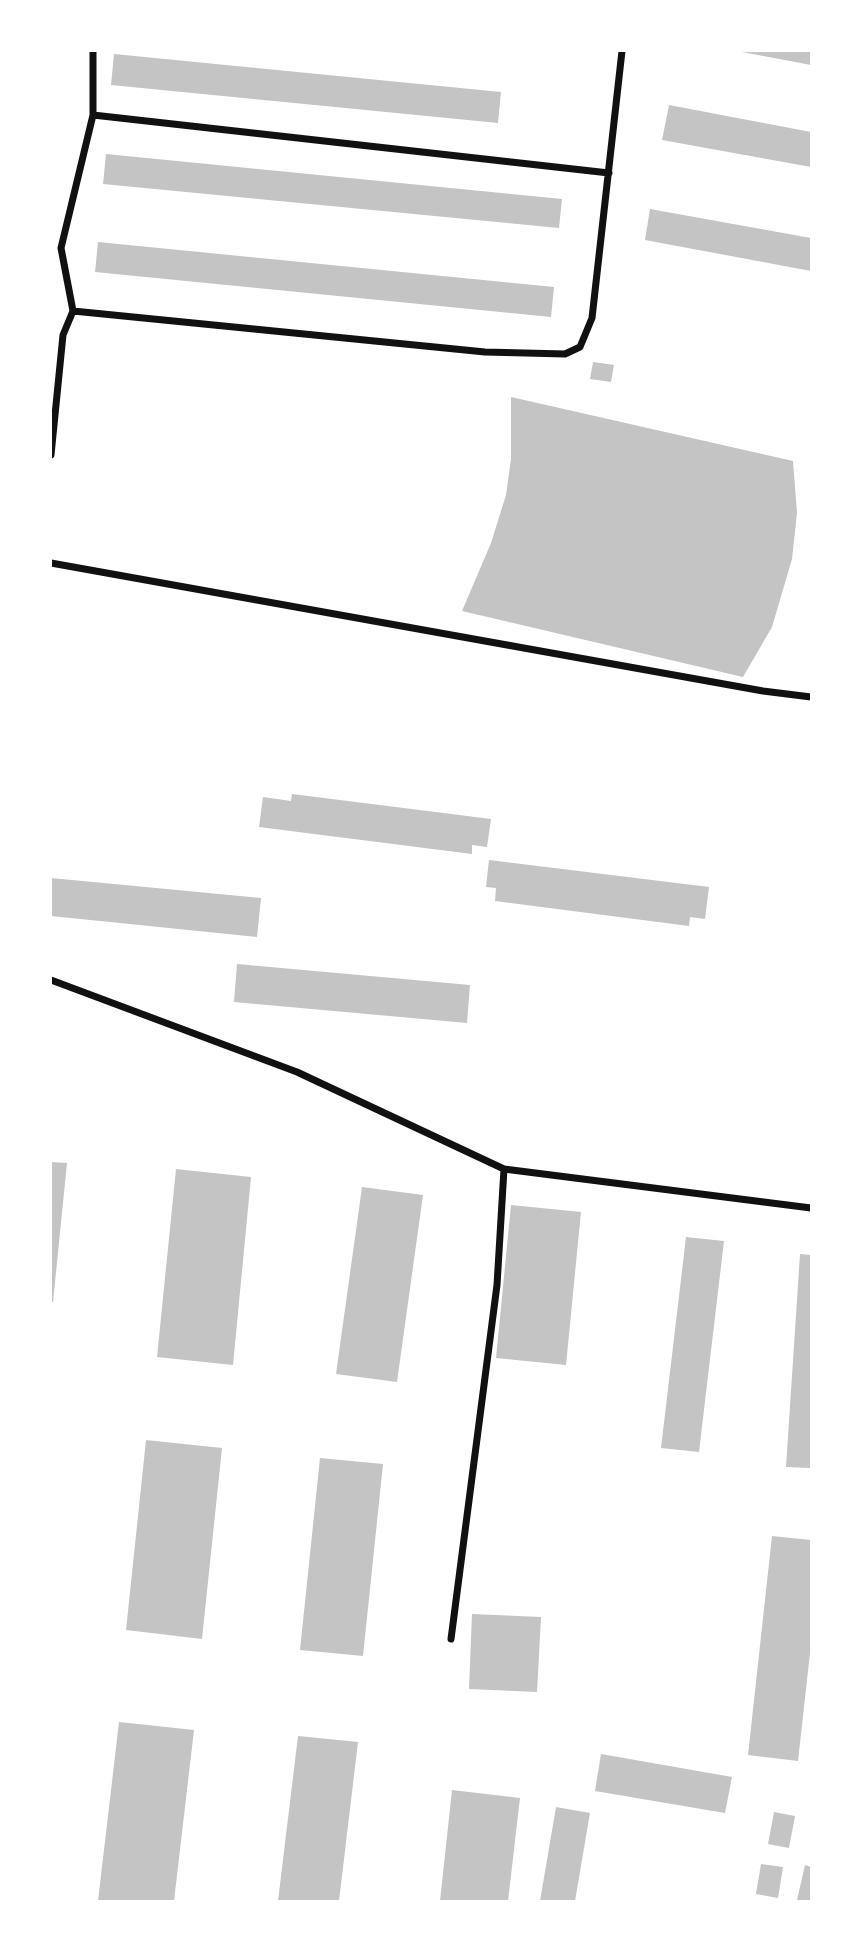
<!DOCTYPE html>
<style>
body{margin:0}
#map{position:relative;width:862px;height:1952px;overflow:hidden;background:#fff;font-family:"Open Sans",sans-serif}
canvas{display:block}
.frame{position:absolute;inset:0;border:52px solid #fff;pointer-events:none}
</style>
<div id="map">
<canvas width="862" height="1952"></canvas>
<div class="frame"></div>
</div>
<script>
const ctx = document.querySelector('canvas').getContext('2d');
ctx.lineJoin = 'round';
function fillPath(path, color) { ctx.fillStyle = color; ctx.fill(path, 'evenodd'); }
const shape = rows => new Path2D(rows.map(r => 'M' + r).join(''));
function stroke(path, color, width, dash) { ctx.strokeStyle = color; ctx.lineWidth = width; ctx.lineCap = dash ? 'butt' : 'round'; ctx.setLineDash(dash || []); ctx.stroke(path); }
fillPath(shape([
 [742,51,811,51,811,65,742,52],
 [114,54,501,92,498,123,111,85],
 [669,105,811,132,811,167,662,140],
 [106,154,562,199,559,228,103,184],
 [650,209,811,238,811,271,645,240],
 [98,242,554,287,551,317,95,272],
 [593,362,614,365,611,382,590,379],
 [511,397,793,461,797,513,792,559,772,627,743,677,462,611,491,543,506,495,511,459],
 [292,794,491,819,487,847,472,845,472,854,259,827,263,797,291,801],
 [489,860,709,887,705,919,690,917,689,926,495,901,496,888,486,887],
 [51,878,261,898,257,937,51,916],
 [237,964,470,985,467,1023,234,1002],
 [51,1162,67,1163,53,1302,51,1302],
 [176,1169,251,1177,233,1365,157,1357],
 [362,1187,423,1195,397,1382,336,1374],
 [511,1205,581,1212,566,1365,496,1358],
 [686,1237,724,1241,699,1452,661,1448],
 [800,1254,811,1255,811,1468,786,1467],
 [146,1440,222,1448,202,1639,126,1630],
 [320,1458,383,1464,363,1656,300,1650],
 [772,1536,811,1540,811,1644,798,1761,748,1755],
 [472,1614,541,1617,537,1692,469,1689],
 [119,1722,194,1730,174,1901,98,1901],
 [298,1736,358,1742,339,1901,278,1901],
 [601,1754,732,1777,725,1813,595,1791],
 [452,1790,520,1798,508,1901,440,1901],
 [556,1807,590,1813,575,1901,540,1901],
 [774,1812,795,1816,789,1848,768,1844],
 [761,1864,783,1867,778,1898,756,1894],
 [805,1865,811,1867,811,1901,797,1900]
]), '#c4c4c4');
stroke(shape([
 [93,115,609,173],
 [73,311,485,352,565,354,580,347,592,318,622,51],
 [51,455,63,335,73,311,61,248,93,115,93,51],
 [51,563,763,691,811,697],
 [51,980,297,1072,504,1169,811,1208],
 [451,1639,497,1285,504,1169]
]), '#111', 7);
</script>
